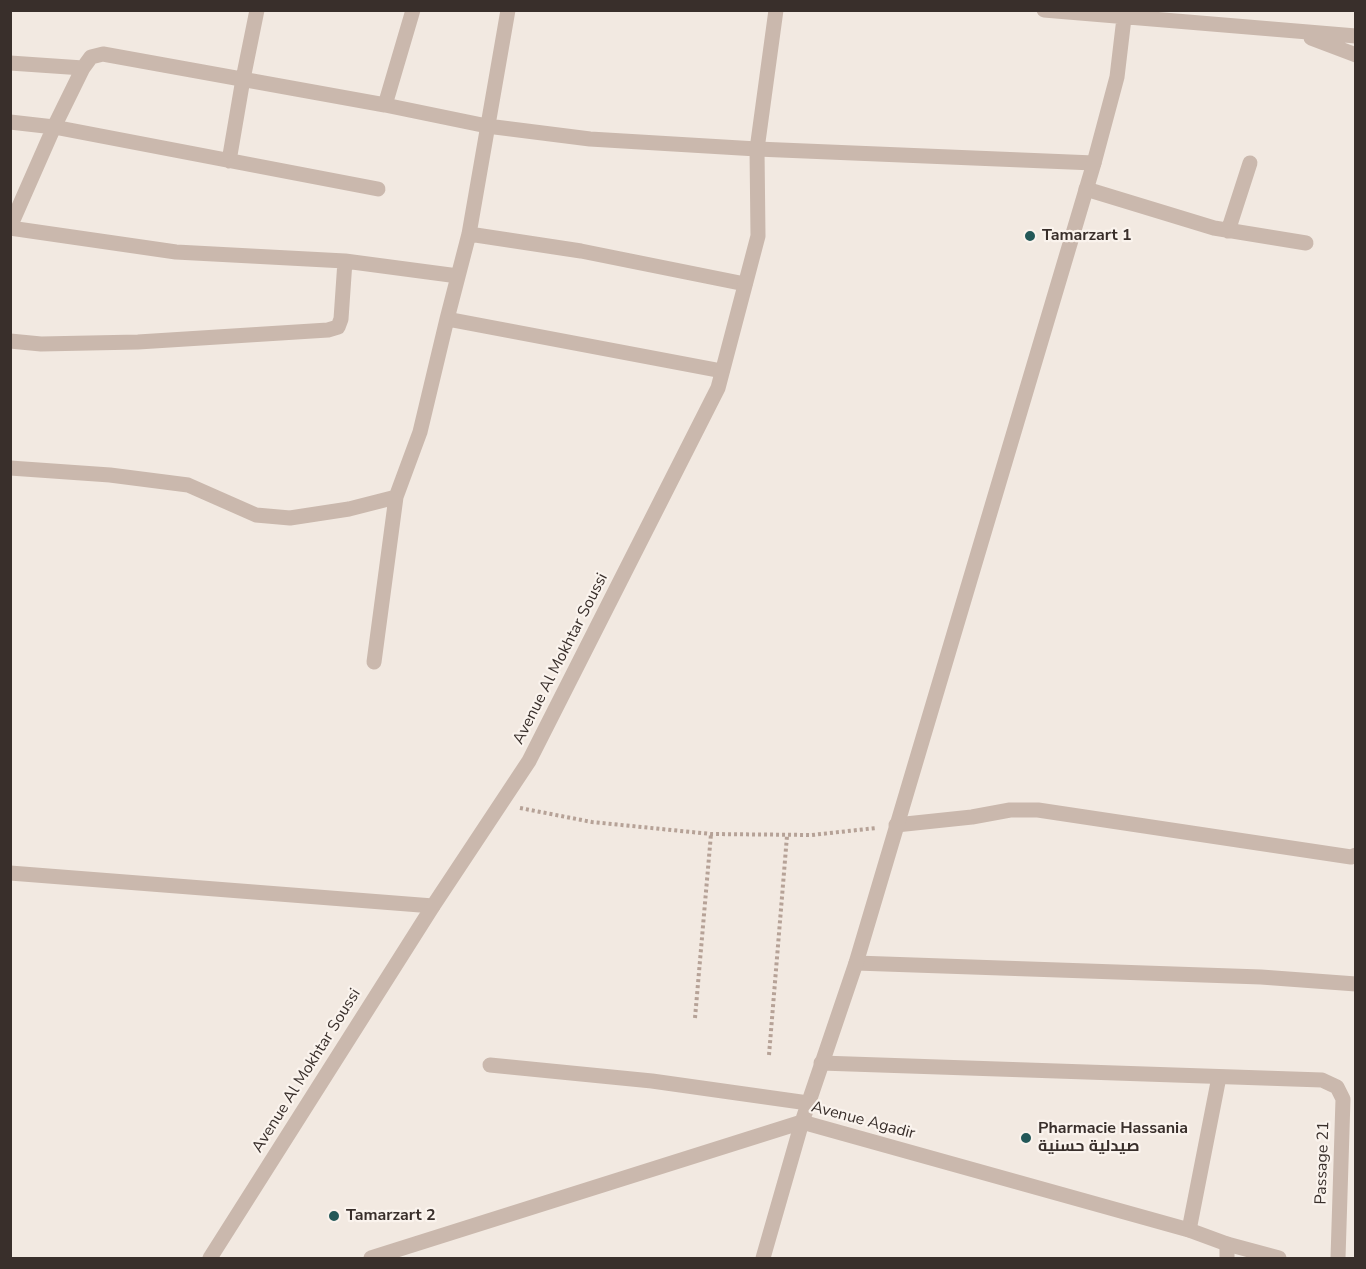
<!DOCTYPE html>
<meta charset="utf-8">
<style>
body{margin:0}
#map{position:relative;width:1366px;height:1269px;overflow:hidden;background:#f2e9e1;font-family:"Nunito Sans",sans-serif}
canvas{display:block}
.frame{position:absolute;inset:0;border:12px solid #392f2b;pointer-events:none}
</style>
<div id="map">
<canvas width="1366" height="1269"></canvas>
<div class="frame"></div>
</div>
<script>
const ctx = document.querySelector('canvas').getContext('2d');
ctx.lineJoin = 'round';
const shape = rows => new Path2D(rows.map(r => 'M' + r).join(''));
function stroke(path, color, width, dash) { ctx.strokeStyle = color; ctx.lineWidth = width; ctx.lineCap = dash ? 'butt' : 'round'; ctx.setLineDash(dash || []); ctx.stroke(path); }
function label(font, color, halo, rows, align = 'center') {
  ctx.font = font + ' "Nunito Sans",Cairo,sans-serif'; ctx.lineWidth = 4.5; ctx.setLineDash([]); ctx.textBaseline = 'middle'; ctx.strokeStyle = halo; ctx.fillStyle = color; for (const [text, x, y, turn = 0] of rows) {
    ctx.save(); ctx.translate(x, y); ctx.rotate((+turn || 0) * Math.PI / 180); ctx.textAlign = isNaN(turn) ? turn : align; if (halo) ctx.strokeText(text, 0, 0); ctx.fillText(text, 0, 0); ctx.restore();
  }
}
stroke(shape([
 [520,808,592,822,711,834,812,835,876,828],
 [695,1018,711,834],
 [769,1055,787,836]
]), '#b6a297', 4, [3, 3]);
stroke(shape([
 [10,63,83,68],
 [385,105,413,10],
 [10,122,54,127,83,68,91,57,103,54,385,105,487,126,590,139,757,149,1094,163],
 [229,161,243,79,257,10],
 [1086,189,1214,228,1306,243],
 [10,227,54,127,378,189],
 [10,228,176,252,345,261,458,276],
 [1228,231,1250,163],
 [469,234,581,251,745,284],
 [447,319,722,371],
 [10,341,41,344,138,342,328,330,338,327,341,319,345,261],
 [10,468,110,475,188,485,256,515,290,518,349,509,396,497],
 [374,662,396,497,420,432,447,319,469,234,508,10],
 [896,825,972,817,1010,810,1038,810,1351,857,1356,855],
 [10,873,433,906],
 [856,963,1261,977,1356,984],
 [821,1063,1322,1080,1337,1087,1343,1099,1338,1258],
 [490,1065,652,1081,808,1103],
 [1189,1230,1219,1077],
 [1227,1258,1227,1244]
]), '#cab8ad', 15);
stroke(shape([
 [1044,10,1356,36],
 [1311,38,1356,55],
 [210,1258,433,906,529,761,718,388,758,236,757,149,776,10],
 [371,1258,802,1122,1189,1230,1227,1244,1279,1258],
 [763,1258,802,1122,856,963,1094,163,1117,77,1124,18]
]), '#cab8ad', 15);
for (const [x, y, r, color] of [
 [1030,236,6,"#235858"],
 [1026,1138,6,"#235858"],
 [334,1216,6,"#235858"]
]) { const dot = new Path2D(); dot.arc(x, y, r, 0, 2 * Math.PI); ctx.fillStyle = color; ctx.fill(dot); stroke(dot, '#faf3ed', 2); }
label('bold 16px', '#392f2b', '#faf3ed', [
 ["Tamarzart 1",1042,236],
 ["Pharmacie Hassania",1038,1129],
 ["صيدلية حسنية",1038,1147],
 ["Tamarzart 2",346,1216]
], 'left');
label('16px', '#392f2b', '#faf3ed', [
 ["Avenue Al Mokhtar Soussi",561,659,-63],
 ["Avenue Al Mokhtar Soussi",307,1071,-58],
 ["Avenue Agadir",863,1121,15],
 ["Passage 21",1323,1163,-88]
]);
</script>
